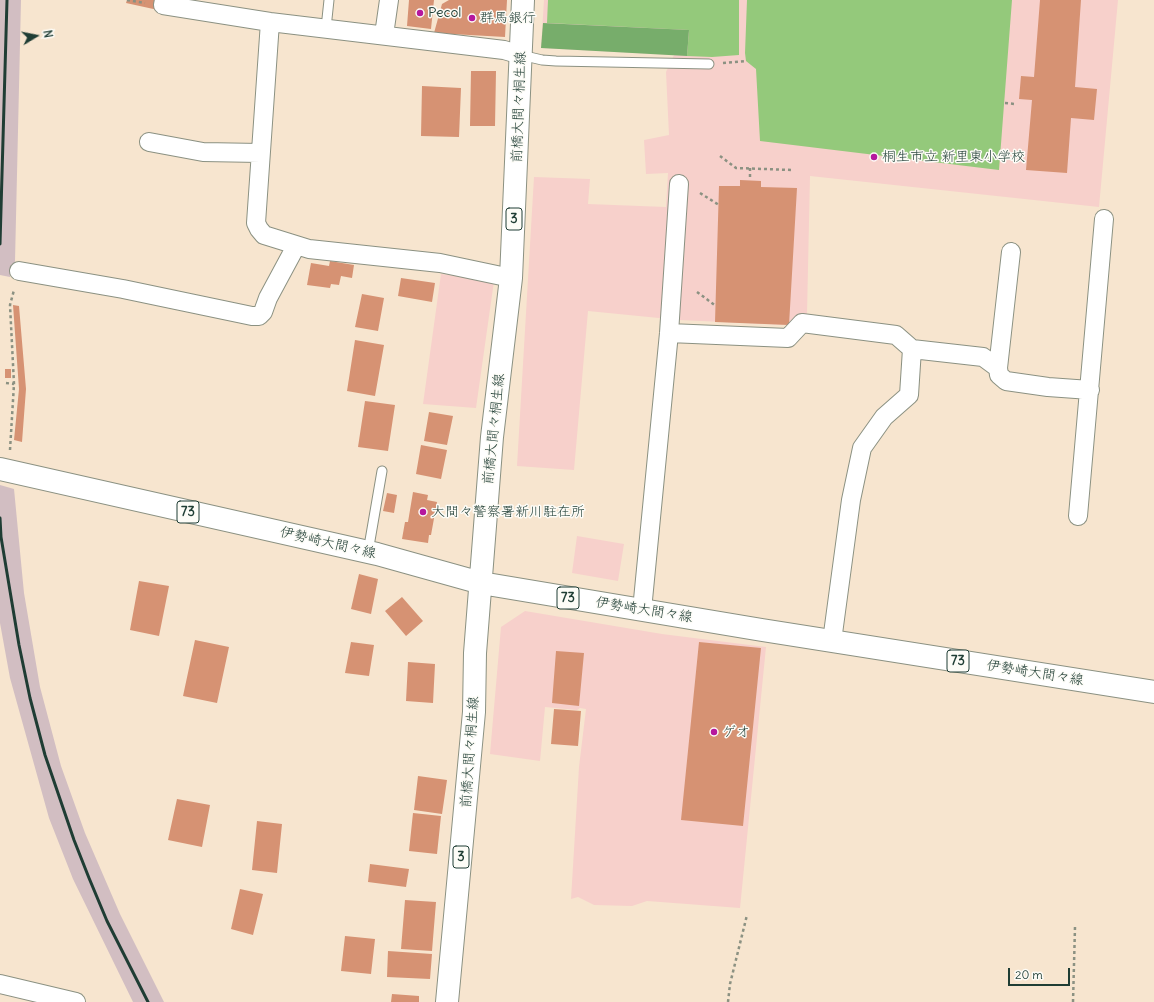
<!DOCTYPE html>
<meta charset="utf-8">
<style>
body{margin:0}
#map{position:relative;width:1154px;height:1002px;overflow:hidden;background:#f7e5cf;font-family:Delius,sans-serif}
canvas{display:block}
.north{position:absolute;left:16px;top:16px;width:40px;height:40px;-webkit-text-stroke:3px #fdfcf7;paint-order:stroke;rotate:80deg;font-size:11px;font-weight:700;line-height:16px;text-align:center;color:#1f3d34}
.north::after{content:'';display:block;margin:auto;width:14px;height:18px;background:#1f3d34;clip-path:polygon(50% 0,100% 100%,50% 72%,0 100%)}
.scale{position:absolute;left:1008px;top:968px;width:62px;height:18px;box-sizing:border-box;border:2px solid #1f3d34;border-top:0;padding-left:5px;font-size:12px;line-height:14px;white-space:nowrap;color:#1f3d34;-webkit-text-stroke:3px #fdfcf7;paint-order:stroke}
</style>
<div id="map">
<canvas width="1154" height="1002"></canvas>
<div class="north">N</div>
<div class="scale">20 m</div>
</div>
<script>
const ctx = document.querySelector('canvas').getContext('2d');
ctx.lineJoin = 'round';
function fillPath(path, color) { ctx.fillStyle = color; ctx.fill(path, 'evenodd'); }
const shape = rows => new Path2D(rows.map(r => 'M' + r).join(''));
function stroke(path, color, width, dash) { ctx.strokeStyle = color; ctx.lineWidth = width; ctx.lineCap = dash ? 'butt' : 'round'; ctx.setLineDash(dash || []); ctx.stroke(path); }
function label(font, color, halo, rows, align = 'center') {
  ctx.font = font + ' Delius,"Klee One",sans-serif'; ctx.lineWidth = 3; ctx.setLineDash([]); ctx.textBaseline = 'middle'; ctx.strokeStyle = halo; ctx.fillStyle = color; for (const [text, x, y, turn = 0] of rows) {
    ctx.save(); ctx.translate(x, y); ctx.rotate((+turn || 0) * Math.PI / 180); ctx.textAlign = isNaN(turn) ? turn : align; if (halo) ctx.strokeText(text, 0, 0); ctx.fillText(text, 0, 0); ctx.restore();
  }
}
fillPath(shape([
 [544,0,1118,0,1099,207,810,176,807,314,789,325,679,320,588,311,574,470,517,466,534,177,590,179,588,204,666,207,668,173,646,174,644,140,669,135,666,72,674,55,541,48],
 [441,274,494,281,476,408,423,404],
 [577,536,624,544,618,581,572,573],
 [525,611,662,634,766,647,740,908,647,901,632,906,594,905,578,897,571,899,579,767,586,709,580,708,577,710,545,707,540,761,490,754,501,627]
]), '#f7d0cb');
fillPath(shape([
 [0,0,21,0,15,261,14,270,10,270,10,277,0,275],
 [0,485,14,489,24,593,40,687,61,766,85,833,120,914,164,1002,133,1002,73,879,49,818,10,678,0,623]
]), '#d2bec2');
fillPath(shape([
 [548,0,739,0,739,55,712,57,687,56,689,30,547,23],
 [747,0,1012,0,999,170,760,141,756,69,746,61,745,53]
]), '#94c97b');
fillPath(shape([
 [543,23,689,30,687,56,541,48]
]), '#77ad6b');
fillPath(shape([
 [127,0,160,0,158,10,126,3],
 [409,0,434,0,431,29,407,26],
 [449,0,507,0,505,37,434,33,442,4],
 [1040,0,1081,0,1075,87,1097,89,1094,120,1071,118,1067,173,1026,170,1032,100,1019,99,1021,76,1034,77],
 [471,71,496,71,495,126,470,126],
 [422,86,461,88,459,137,421,136],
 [740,180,761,181,761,187,797,188,789,325,715,322,719,186,740,186],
 [330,261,354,265,352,278,341,276,339,285,331,284,330,288,307,285,311,263,329,266],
 [401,278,435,283,432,302,398,296],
 [362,294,384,298,378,331,355,327],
 [13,305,19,306,26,389,22,442,14,440,19,389],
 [355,340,384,345,375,396,347,391],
 [5,369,11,369,11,378,5,378],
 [365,401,395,405,388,451,358,447],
 [429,412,453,416,447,445,424,441],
 [421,445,447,450,441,479,416,474],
 [413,492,428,495,427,500,437,502,431,535,429,535,428,543,402,539,405,522,408,522],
 [387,493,397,495,394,513,383,511],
 [359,574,378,579,371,614,351,609],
 [139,581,169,586,159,636,130,630],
 [402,597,423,621,406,636,385,611],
 [195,640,229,647,217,703,183,696],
 [351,642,374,645,369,676,345,673],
 [699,642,761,648,743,826,681,820],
 [556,651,584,653,579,706,552,703],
 [408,662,435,664,433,703,406,701],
 [554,709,581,711,578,746,551,744],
 [418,776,447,780,442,814,414,810],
 [177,799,210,805,202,847,168,840],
 [413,813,441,816,437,854,409,851],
 [257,821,282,824,277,873,252,870],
 [370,864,409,869,406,887,368,882],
 [240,889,263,894,253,935,231,929],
 [405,900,436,902,432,951,401,949],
 [345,936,375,939,371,974,341,971],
 [388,951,432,954,430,979,387,977],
 [392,994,419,996,419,1002,391,1002]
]), '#d69273');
const service = shape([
 [326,28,329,0],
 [521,55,542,60,556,61,709,64],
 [368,552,382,471]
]);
const minor = shape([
 [164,0,163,5,270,22,504,50,521,55],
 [270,22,256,223,259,229,264,235,309,249,440,263,511,278],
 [384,35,389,0],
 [149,142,203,152,260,153],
 [19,271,123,289,252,316,259,316,263,312,268,298,296,246],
 [669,333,788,338,802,323,896,335,912,349,983,357,998,368,999,375,1006,381,1048,387,1090,390],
 [998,368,1011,252],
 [1078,516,1104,219],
 [642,610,669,333,679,184],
 [832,641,851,500,862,448,884,417,909,395,912,349],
 [0,984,76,1002]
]);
const primary = shape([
 [0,469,377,554,481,583,762,630,1154,692],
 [447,1002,474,712,475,653,492,437,511,278,523,0]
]);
stroke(service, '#8b9182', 11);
stroke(minor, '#8b9182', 20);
stroke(primary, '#8b9182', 24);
stroke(shape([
 [127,0,145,3],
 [723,63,746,61],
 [1005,103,1015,104],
 [720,156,736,168,792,170],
 [750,168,750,180],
 [700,193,719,205],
 [697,292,716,306],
 [6,383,14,384],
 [10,450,14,384,10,305,14,290],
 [728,1002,730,984,747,915],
 [1073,1002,1075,927]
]), '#8b9182', 2.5, [3, 3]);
stroke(service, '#fff', 9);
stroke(minor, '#fff', 18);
stroke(primary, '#fff', 22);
stroke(shape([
 [0,244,7,0],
 [0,518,1,537,19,645,30,698,45,755,74,840,89,878,107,921,148,1002]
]), '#1f3d34', 3);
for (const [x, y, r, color] of [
 [420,13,4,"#b5179e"],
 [472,18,4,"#b5179e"],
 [874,157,4,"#b5179e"],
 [423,512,4,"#b5179e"],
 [714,732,4,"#b5179e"]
]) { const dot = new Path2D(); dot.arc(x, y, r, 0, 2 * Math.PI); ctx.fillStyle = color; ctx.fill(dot); stroke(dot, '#fdfcf7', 1.5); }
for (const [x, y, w] of [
 [514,219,16],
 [188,512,22],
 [568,598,22],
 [958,661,22],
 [461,857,16]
]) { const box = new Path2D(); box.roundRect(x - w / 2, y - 11, w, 22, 3); ctx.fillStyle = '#fdfcf7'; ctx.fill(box); stroke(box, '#1f3d34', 1); }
label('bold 13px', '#1f3d34', null, [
 ["3",514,219],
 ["73",188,512],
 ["73",568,598],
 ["73",958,661],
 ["3",461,857]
]);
label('14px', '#1f3d34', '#fdfcf7', [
 ["Pecol",428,13],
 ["群馬銀行",480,18],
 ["桐生市立 新里東小学校",882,157],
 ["大間々警察署新川駐在所",431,512],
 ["ゲオ",722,732]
], 'left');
label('14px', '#1f3d34', '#fdfcf7', [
 ["前橋大間々桐生線",519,107,-88],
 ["前橋大間々桐生線",494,429,-84],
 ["伊勢崎大間々線",328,543,13],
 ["伊勢崎大間々線",644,610,9],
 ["伊勢崎大間々線",1035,673,9],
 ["前橋大間々桐生線",470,752,-86]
]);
</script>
